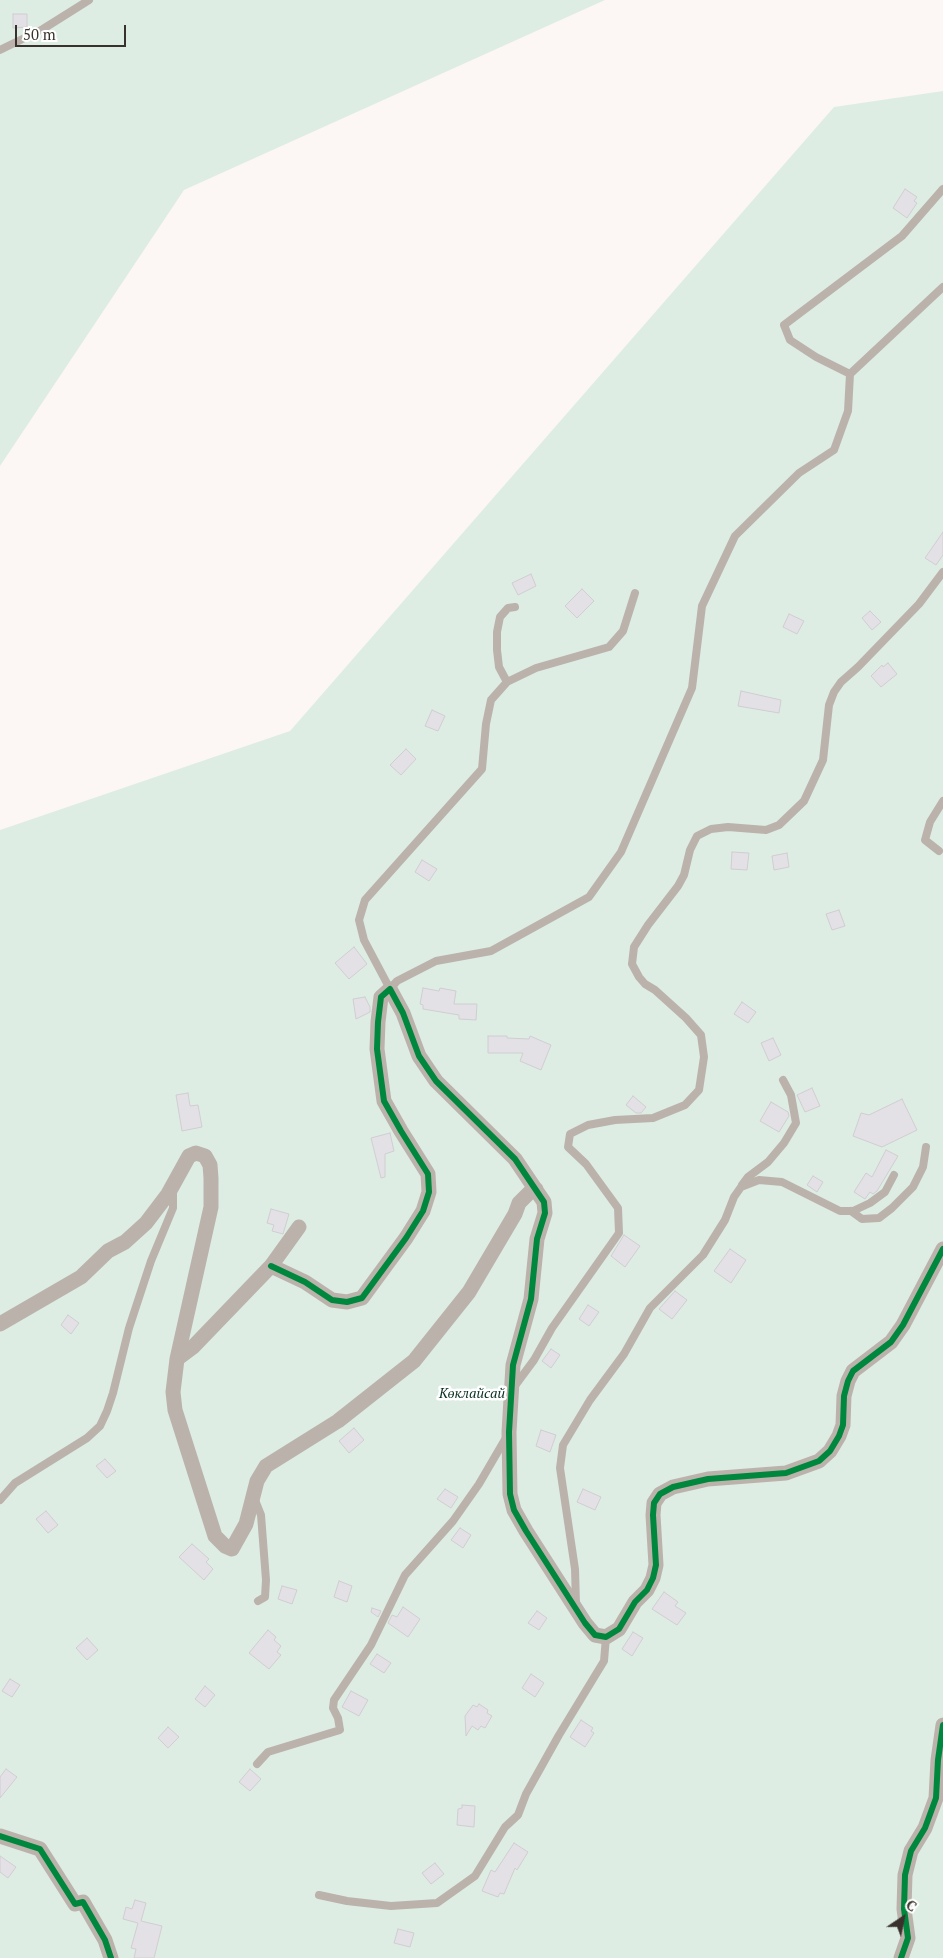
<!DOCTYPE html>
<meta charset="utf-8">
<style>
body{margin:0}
#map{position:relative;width:943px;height:1958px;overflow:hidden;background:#fcf7f4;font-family:"PT Serif",serif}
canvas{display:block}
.north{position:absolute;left:878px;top:1893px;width:50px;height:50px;-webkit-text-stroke:4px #fff;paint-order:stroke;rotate:34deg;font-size:14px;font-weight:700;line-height:20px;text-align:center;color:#39322c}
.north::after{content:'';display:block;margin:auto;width:18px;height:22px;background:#39322c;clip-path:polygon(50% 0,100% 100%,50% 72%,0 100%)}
.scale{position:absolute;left:15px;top:25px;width:111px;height:22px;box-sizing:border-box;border:2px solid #39322c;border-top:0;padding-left:6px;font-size:15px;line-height:18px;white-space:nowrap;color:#39322c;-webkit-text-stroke:4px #fff;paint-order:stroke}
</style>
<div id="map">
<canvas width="943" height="1958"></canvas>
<div class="north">С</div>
<div class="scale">50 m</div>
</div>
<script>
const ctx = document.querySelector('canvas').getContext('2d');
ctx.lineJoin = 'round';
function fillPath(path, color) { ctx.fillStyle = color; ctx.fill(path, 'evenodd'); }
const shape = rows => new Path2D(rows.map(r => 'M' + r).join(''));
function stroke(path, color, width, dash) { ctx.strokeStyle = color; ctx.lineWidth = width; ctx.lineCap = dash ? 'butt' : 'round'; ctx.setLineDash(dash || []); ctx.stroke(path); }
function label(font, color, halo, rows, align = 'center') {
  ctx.font = font + ' "PT Serif",serif'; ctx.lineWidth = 5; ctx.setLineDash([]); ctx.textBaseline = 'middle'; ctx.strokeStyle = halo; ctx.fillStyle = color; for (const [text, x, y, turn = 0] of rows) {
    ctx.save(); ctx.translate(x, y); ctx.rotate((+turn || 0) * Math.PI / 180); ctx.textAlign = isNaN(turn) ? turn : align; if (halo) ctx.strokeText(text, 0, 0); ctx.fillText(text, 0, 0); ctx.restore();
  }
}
fillPath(shape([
 [0,0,605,0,184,190,0,466],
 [943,91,943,1958,0,1958,0,830,290,731,834,107]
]), '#deede4');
const building = shape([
 [13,14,27,14,27,27,13,28,13,14],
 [905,189,917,197,914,201,917,203,907,218,893,208,905,189],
 [943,532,943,555,936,565,925,558,943,532],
 [531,574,536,586,518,595,512,583,531,574],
 [582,589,594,601,577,618,565,606,582,589],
 [870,611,881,622,872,630,862,618,870,611],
 [789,614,804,621,797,634,783,627,789,614],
 [888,663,897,674,881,687,871,676,882,665,883,667,888,663],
 [741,691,781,700,779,713,738,706,741,691],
 [432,710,445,716,438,731,425,726,432,710],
 [406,749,416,759,401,775,390,765,406,749],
 [732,852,749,853,747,870,731,869,732,852],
 [787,853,789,867,774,870,772,856,787,853],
 [422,860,437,869,429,881,415,872,422,860],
 [839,910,845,926,832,930,826,914,839,910],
 [354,947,367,964,349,979,335,963,354,947],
 [423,988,439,991,440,988,456,991,454,1004,477,1004,476,1020,459,1019,459,1015,423,1009,423,1005,420,1004,423,988],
 [365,997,370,1007,370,1012,356,1019,353,999,365,997],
 [742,1002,756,1012,748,1023,734,1014,742,1002],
 [488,1036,507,1036,507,1038,529,1039,530,1036,551,1045,541,1070,520,1061,523,1053,488,1053,488,1036],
 [773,1038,781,1055,769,1061,761,1043,773,1038],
 [812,1088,820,1106,805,1112,797,1095,812,1088],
 [188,1093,190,1106,198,1105,202,1127,182,1131,176,1095,188,1093],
 [633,1096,646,1107,641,1113,636,1113,626,1105,633,1096],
 [902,1099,917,1130,882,1147,853,1136,861,1113,869,1115,902,1099],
 [771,1102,788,1112,789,1116,779,1132,760,1121,771,1102],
 [390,1133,394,1151,385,1154,385,1177,381,1178,371,1138,390,1133],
 [886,1150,898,1156,877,1191,873,1194,870,1192,865,1199,854,1192,866,1173,872,1177,886,1150],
 [813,1176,823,1182,817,1192,807,1185,813,1176],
 [271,1209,289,1214,283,1234,272,1231,274,1225,267,1223,271,1209],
 [624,1235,640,1246,625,1267,611,1256,624,1235],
 [730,1249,746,1260,731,1283,714,1271,730,1249],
 [675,1291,687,1300,672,1319,659,1309,675,1291],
 [588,1305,599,1312,589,1326,579,1319,588,1305],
 [68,1315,79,1323,71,1334,61,1325,68,1315],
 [551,1349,560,1355,551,1368,542,1361,551,1349],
 [354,1428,364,1440,349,1453,339,1441,354,1428],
 [541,1430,556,1435,550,1452,536,1446,541,1430],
 [105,1459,116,1471,107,1478,96,1466,105,1459],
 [445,1489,458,1497,451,1508,437,1499,445,1489],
 [583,1489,601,1497,595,1510,577,1502,583,1489],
 [46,1511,58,1525,48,1533,36,1519,46,1511],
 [460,1528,471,1535,463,1548,451,1540,460,1528],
 [192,1544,209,1559,206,1562,213,1569,204,1580,179,1557,192,1544],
 [339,1581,352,1586,347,1602,334,1597,339,1581],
 [282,1586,297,1590,292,1604,278,1599,282,1586],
 [664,1592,678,1602,675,1606,686,1613,677,1625,652,1609,664,1592],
 [403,1607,420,1619,408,1637,388,1623,392,1615,397,1617,403,1607],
 [372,1608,381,1611,378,1617,371,1612,372,1608],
 [537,1611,547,1618,539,1630,528,1623,537,1611],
 [268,1630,276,1637,274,1640,281,1646,277,1652,281,1655,269,1669,249,1653,268,1630],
 [633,1632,643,1638,632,1656,622,1649,633,1632],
 [87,1638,98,1650,87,1660,76,1648,87,1638],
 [377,1654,391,1663,384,1673,370,1664,377,1654],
 [531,1674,544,1683,535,1697,522,1688,531,1674],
 [10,1679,20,1685,12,1697,2,1691,10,1679],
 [205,1686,215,1695,205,1707,195,1699,205,1686],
 [351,1691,368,1700,359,1716,342,1707,351,1691],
 [479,1704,488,1710,487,1713,492,1716,485,1728,481,1726,478,1730,472,1726,466,1736,465,1716,473,1705,477,1707,479,1704],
 [581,1720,593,1728,591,1731,594,1733,585,1747,570,1737,581,1720],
 [168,1727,179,1737,168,1748,158,1738,168,1727],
 [6,1769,17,1777,0,1798,0,1777,6,1769],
 [250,1769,261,1779,250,1791,239,1782,250,1769],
 [462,1805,475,1806,474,1827,457,1825,458,1809,462,1808,462,1805],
 [514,1843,528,1852,517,1870,515,1868,504,1894,500,1893,498,1897,482,1891,491,1870,495,1872,514,1843],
 [0,1856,16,1867,8,1878,0,1872,0,1856],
 [435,1863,444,1874,431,1884,422,1873,435,1863],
 [135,1900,146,1903,141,1921,162,1926,154,1958,134,1958,136,1949,131,1948,138,1923,123,1919,126,1907,132,1909,135,1900],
 [398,1929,414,1933,410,1947,394,1943,398,1929]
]);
fillPath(building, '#e3e1e5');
stroke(building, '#d0ced1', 1);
stroke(shape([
 [0,50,43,29,89,0],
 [850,374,816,357,790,340,784,325,902,236,943,189],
 [635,593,623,631,609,647,536,668,507,682,491,700,486,724,482,769,365,900,359,920,364,940,390,989,397,981,436,961,491,951,589,897,621,852,692,688,702,606,735,536,799,473,834,450,848,411,850,374,943,287],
 [507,682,499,667,497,650,497,632,500,617,508,608,515,607],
 [939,851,925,840,930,822,943,801],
 [742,1185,748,1177,768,1162,784,1143,796,1123,791,1095,783,1080],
 [851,1211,862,1219,879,1218,892,1208,913,1187,923,1167,926,1147],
 [514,1387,534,1360,552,1328,619,1233,618,1208,586,1164,568,1147,570,1134,588,1125,615,1120,653,1118,685,1105,699,1090,704,1057,701,1035,686,1018,655,990,645,984,639,977,632,964,634,947,648,925,678,886,684,875,690,850,697,836,711,829,728,827,766,830,779,825,804,801,823,760,829,705,834,692,841,682,858,667,919,604,943,572],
 [0,1500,15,1483,87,1438,100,1426,107,1411,113,1393,129,1328,151,1261,173,1208,173,1191],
 [255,1500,261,1515,266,1580,265,1597,258,1601],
 [576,1604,575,1569,560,1468,563,1445,590,1400,624,1354,650,1308,703,1255,725,1220,734,1197,741,1187,759,1180,782,1182,840,1211,853,1211,870,1203,885,1192,894,1175],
 [257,1764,268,1752,340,1730,338,1718,333,1708,334,1700,371,1645,405,1575,453,1521,479,1484,507,1436],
 [319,1895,347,1901,391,1906,437,1903,475,1876,505,1827,518,1815,526,1794,559,1735,604,1661,606,1637]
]), '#bbb3ab', 8);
stroke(shape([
 [271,1266,305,1282,332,1300,347,1302,362,1298,406,1238,423,1211,429,1192,428,1174,401,1131,384,1101,377,1049,378,1022,381,997,390,989,403,1013,419,1056,436,1081,515,1159,544,1202,545,1213,537,1239,531,1299,513,1365,509,1432,510,1494,514,1510,526,1531,585,1623,595,1635,606,1637,619,1629,635,1602,647,1590,653,1578,656,1565,653,1515,654,1503,660,1494,673,1487,708,1479,786,1473,819,1461,830,1451,839,1436,843,1425,844,1396,848,1381,853,1371,891,1342,903,1325,943,1249],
 [0,1324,81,1277,108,1251,125,1242,146,1223,168,1194,189,1156,196,1153,205,1156,210,1165,211,1178,211,1207,177,1359,173,1392,175,1410,215,1536,225,1546,232,1549,246,1524,257,1481,266,1466,338,1421,414,1361,469,1292,515,1214,519,1203,530,1192,536,1189],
 [177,1359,193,1347,271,1266,299,1227],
 [0,1836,40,1849,75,1904,83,1902,105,1940,111,1958],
 [901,1958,908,1938,904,1909,905,1875,911,1851,925,1828,936,1798,938,1760,943,1725]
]), '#bbb3ab', 15);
stroke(shape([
 [271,1266,305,1282,332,1300,347,1302,362,1298,406,1238,423,1211,429,1192,428,1174,401,1131,384,1101,377,1049,378,1022,381,997,390,989,403,1013,419,1056,436,1081,515,1159,544,1202,545,1213,537,1239,531,1299,513,1365,509,1432,510,1494,514,1510,526,1531,585,1623,595,1635,606,1637,619,1629,635,1602,647,1590,653,1578,656,1565,653,1515,654,1503,660,1494,673,1487,708,1479,786,1473,819,1461,830,1451,839,1436,843,1425,844,1396,848,1381,853,1371,891,1342,903,1325,943,1249],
 [0,1836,40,1849,75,1904,83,1902,105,1940,111,1958],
 [901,1958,908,1938,904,1909,905,1875,911,1851,925,1828,936,1798,938,1760,943,1725]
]), '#00873e', 6);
label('italic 14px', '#093122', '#fff', [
 ["Көклайсай",472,1394]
]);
</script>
